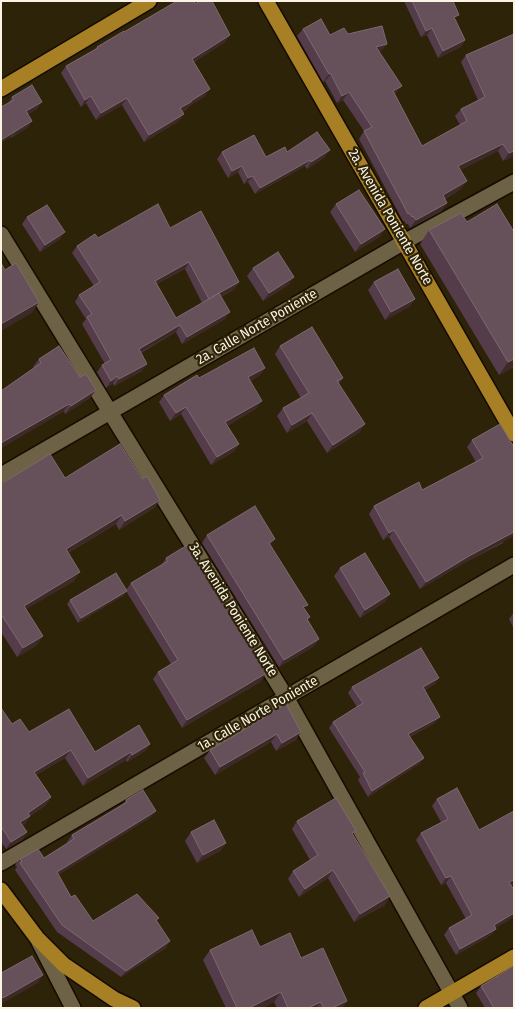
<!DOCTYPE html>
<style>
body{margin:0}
#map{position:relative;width:515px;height:1009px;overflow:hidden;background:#2d2308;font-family:"Fira Sans Condensed",sans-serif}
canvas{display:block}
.frame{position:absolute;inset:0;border:2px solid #fbf4e4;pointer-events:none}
</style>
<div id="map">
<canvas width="515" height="1009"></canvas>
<div class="frame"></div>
</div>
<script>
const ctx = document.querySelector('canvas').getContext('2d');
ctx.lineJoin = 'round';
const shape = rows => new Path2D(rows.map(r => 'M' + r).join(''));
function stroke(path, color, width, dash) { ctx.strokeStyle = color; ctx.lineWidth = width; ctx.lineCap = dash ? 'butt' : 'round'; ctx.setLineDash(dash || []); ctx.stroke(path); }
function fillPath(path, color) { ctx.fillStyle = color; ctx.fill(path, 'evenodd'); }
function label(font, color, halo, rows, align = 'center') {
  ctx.font = font + ' "Fira Sans Condensed",sans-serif'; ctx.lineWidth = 4.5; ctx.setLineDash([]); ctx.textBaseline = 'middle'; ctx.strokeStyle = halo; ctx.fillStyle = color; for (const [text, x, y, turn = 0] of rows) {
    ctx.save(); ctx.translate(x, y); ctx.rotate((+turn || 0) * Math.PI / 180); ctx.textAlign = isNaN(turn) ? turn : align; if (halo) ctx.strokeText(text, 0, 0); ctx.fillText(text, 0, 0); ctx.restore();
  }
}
const minor = shape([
 [1,234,110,412,286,697,460,1008],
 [1,475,404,242,514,182],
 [1,863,514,565],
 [39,942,73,1008]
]);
const major = shape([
 [266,1,514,434],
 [1,89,149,1],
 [1,890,37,938,64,965,114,999,133,1008],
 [426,1008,514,957]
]);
stroke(minor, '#160b00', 18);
stroke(major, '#160b00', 18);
stroke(minor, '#6e6246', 15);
stroke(major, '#a77f24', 15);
fillPath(shape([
 [404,1,453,1,455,20,465,40,461,47,438,58,427,35,421,37],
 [303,29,330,35,348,34,387,44,381,51,379,52,396,93,395,94,422,146,460,125,455,116,461,109,478,100,461,62,466,55,514,34,514,156,503,161,498,151,460,170,461,189,445,199,442,211,410,228,408,224,406,224,404,221,403,221,359,139,364,131,343,100,337,103,325,81,323,82,297,36],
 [124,32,225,42,194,62,205,96,189,106,187,109,182,112,179,121,144,142,122,105,96,120,86,103,81,107,61,73,66,66,95,49,97,47],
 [12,97,37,109,28,114,32,121,27,128,11,138,8,103],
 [222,152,266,157,287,152,325,157,307,169,305,166,255,194,248,182,244,184,238,172,228,178,217,159],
 [336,204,385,229,379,237,355,252,330,212],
 [27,217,60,239,40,252,22,224],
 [467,222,514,232,514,367,499,375,420,244,429,230],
 [170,228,235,289,221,297,225,319,182,344,176,332,141,353,142,371,114,386,113,383,106,388,97,372,102,365,105,364,82,324,86,319,75,302,79,295,94,286,72,253,77,246,98,238],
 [185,269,202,303,176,318,157,284],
 [253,268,294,277,288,285,263,301,247,276],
 [374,282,415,299,409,307,385,320,368,290],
 [280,346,343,378,339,383,360,432,327,453,307,421,287,433,277,416,283,408,301,398,275,354],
 [39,359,90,398,65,414,64,411,1,448,1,391,34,368,33,367],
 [265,368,259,376,250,381,257,408,227,426,239,444,233,452,211,465,181,414,170,421,159,402,164,395,199,378],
 [500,424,503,543,464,563,420,589,389,537,383,540,369,514,374,506,422,490,476,462,467,447,472,440],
 [65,478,142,479,160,500,154,508,119,530,116,524,68,553,74,581,26,609,37,645,17,657,1,632,1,484],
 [207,535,270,546,305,609,308,621,319,639,313,647,279,667,202,543],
 [166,558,268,670,260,682,182,728,153,679,158,672,171,664,126,591,124,595,78,623,67,604,70,600,126,590,131,583,161,566],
 [340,568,385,602,360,618,334,576],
 [514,612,514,629,509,619],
 [435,684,425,690,435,723,410,737,424,758,419,764,368,797,358,780,360,777,329,728,333,722,357,707,348,693,352,687],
 [1,708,12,724,29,732,95,752,150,744,145,751,127,762,126,760,83,786,65,758,36,775,51,797,46,805,30,816,25,824,22,825,27,832,22,840,6,849,1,842],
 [266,715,296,740,276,751,271,742,215,775,204,758,210,750,264,718],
 [437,799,479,830,514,890,514,917,495,928,496,929,491,935,456,955,444,935,449,928,466,919,446,883,441,885,416,840,421,833,441,822,432,806],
 [126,800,151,817,58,875,71,897,93,921,157,921,166,948,121,977,57,932,15,870,17,867,15,865,20,859,44,858,68,843,67,842,72,835,123,804],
 [297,821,353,835,385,905,354,922,328,878,299,897,288,879,293,871,310,860,292,829],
 [191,832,226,843,220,851,197,863,185,841],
 [260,947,301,958,347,1001,342,1008,277,1008,274,1002,262,1008,226,1008,203,960,210,950],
 [481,986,514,1008,485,1008,476,993]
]), '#543c4a');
fillPath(shape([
 [432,28,427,35,421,37,426,31],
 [230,35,225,42,187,66,192,59],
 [465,40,461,47,438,58,443,51],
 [387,44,381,51,370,55,376,47],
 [329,74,331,74,325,81,323,82],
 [402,86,396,93,388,99,393,91],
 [210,89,205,96,189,106,187,109,176,116,180,108,191,101],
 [349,92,343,100,337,103,342,96],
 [91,96,86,103,81,107,85,100],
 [127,98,122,105,96,120,101,113],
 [42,102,37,109,21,118,26,111],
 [184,114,179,121,144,142,149,135],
 [32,121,27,128,11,138,16,131],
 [15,131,11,137,1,143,1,140],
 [503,144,498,151,452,174,458,166],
 [330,150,325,157,307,169,311,162],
 [514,151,514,156,503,161,509,153],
 [310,160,305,166,255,194,260,188],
 [242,166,238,172,228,178,232,171],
 [253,176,248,182,244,184,248,178],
 [467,181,461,189,437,203,443,195],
 [447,203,442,211,410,228,416,220],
 [385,229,379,237,355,252,361,244],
 [65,232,60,239,40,252,45,245],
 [189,262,185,269,150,288,155,281],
 [294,277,288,285,263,301,269,293],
 [239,282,235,289,204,306,209,299],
 [415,299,409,307,385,320,391,312],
 [39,302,32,313,1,331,1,324],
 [230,312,225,319,182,344,187,337],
 [180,325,176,332,134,356,139,349],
 [514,359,514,367,499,375,508,362],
 [147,364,142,371,114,386,119,379],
 [265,368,259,376,243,385,248,377],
 [117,376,113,383,106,388,111,381],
 [96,390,90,398,65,414,71,406],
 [262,401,257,408,220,430,225,422],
 [69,404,64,411,1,448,1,443],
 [186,407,181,414,170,421,176,413],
 [312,413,307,421,287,433,292,425],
 [365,424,360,432,327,453,333,445],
 [239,444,233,452,211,465,217,457],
 [160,500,154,508,119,530,125,521],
 [122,515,116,524,59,558,66,549],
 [394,530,389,537,383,540,389,533],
 [514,532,514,536,464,563,420,589,426,582,469,556],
 [275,539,270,547,269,543],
 [80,572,74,581,18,614,24,606],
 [127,591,124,595,78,623,81,618],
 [390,594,385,602,360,618,365,610],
 [43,636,37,645,17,657,23,648],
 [319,639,313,647,279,667,284,660],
 [268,670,260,682,182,728,187,720],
 [439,678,435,684,419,693,423,687],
 [440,717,435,723,404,740,408,734],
 [301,732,296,740,276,751,282,743],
 [277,734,271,742,215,775,220,767],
 [150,744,145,751,127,762,132,755],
 [71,750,65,758,29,779,34,772],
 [131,752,126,760,83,786,88,778],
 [424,758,419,764,368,797,372,791],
 [51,797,46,805,23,820,28,813],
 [156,811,151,817,52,879,57,872],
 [30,816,25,824,15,830,20,822],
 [27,832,22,840,6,849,11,842],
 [226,843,220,851,197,863,203,855],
 [333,870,328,878,299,897,305,889],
 [451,876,446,883,441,885,446,878],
 [514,880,514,884,505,889,509,882],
 [390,896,385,905,354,922,360,914],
 [514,913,514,917,489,931,494,925],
 [496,929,491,935,456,955,460,949],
 [170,941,166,948,121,977,126,971],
 [43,975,38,983,1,1004,1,1000,3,998],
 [281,992,274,1002,262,1008,249,1008],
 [347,1001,342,1008,332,1008],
 [321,1002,317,1008,308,1008]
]), '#3d2a28');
const building = shape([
 [177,1,194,1,195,4,200,1,212,1,230,35,192,59,210,89,191,101,191,102,180,108,184,114,149,135,127,98,101,113,91,96,85,100,66,66,98,48,97,47,124,31,124,32,177,1],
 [412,1,453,1,459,15,454,17,465,40,443,51,432,28,426,31,412,1],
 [321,19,330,35,344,28,348,34,382,26,387,44,376,47,402,86,393,91,422,146,467,121,461,109,485,97,466,55,514,34,514,151,509,153,503,144,458,166,467,181,443,195,447,203,416,220,413,216,412,217,409,213,408,214,364,131,372,127,349,92,342,96,331,74,329,74,303,29,321,19],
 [32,85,42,102,26,111,32,121,1,140,1,107,14,100,12,97,32,85],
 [317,132,330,150,311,162,310,160,260,188,253,176,248,178,242,166,232,171,222,152,254,135,266,157,285,147,287,152,317,132],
 [359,190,385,229,361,244,336,204,359,190],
 [158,204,170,228,201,211,239,282,219,293,230,312,187,337,180,325,139,349,147,364,119,379,117,376,111,381,102,365,111,360,87,317,92,314,79,295,100,282,77,246,95,234,98,238,158,204],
 [189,262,209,299,219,293,176,318,155,281,189,262],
 [497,204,514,232,514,359,508,362,429,230,461,213,467,222,497,204],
 [47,205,65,232,45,245,27,217,47,205],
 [278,252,294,277,269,293,253,268,278,252],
 [1,263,5,270,16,263,39,302,1,324,1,263],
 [398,269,415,299,391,312,374,282,398,269],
 [312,327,343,378,337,381,365,424,333,445,312,413,292,425,283,408,309,393,280,346,312,327],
 [59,346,80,377,86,374,96,390,71,406,69,404,1,443,1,391,41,363,39,359,59,346],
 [254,348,265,368,248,377,262,401,225,422,239,444,217,457,186,407,176,413,164,395,197,375,199,378,254,348],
 [500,424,514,447,514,532,469,556,426,582,394,530,389,533,374,506,419,482,422,490,483,458,472,440,500,424],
 [120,444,142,479,147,476,160,500,125,521,122,515,66,549,80,572,24,606,43,636,23,648,1,614,1,484,50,454,65,478,120,444],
 [255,506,275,539,269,543,308,605,303,607,310,617,307,619,319,639,284,660,207,535,255,506],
 [189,544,190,546,191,546,268,670,264,672,265,674,187,720,158,672,178,660,131,583,168,561,166,558,189,544],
 [365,553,390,594,365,610,340,568,365,553],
 [116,573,127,591,81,618,70,600,116,573],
 [421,648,439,678,423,687,440,717,408,734,424,758,372,791,363,773,365,772,333,722,363,703,352,687,421,648],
 [286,704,301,732,282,743,277,734,220,767,210,750,267,716,266,715,286,704],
 [1,708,12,724,20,719,29,732,69,709,95,752,139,725,150,744,132,755,131,752,88,778,71,750,34,772,51,797,28,813,30,816,20,822,27,832,11,842,1,826,1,708],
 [457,788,479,830,514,811,514,880,509,882,514,890,514,913,494,925,496,929,460,949,449,928,472,915,451,876,446,878,421,833,448,819,437,799,457,788],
 [143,790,156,811,57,872,71,897,75,895,93,921,137,894,159,918,156,920,170,941,126,971,62,925,20,863,22,861,20,859,38,849,44,858,74,839,72,835,127,802,126,800,143,790],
 [336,798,356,831,352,833,390,896,360,914,333,870,305,889,293,871,318,855,297,821,336,798],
 [214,820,226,843,203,855,191,832,214,820],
 [252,930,260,947,290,933,301,958,323,948,347,1001,332,1008,324,1008,321,1002,308,1008,288,1008,281,992,249,1008,237,1008,210,950,252,930],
 [32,956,43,975,3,998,1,996,1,973,32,956],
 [514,966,514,1008,494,1008,481,986,514,966]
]);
fillPath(building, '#66505a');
stroke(building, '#7d6970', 1);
label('14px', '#fbf4e4', '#2d2308', [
 ["2a. Avenida Poniente Norte",390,217,60],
 ["2a. Calle Norte Poniente",257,327,-30],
 ["3a. Avenida Poniente Norte",233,610,58],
 ["1a. Calle Norte Poniente",258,714,-30]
]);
</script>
